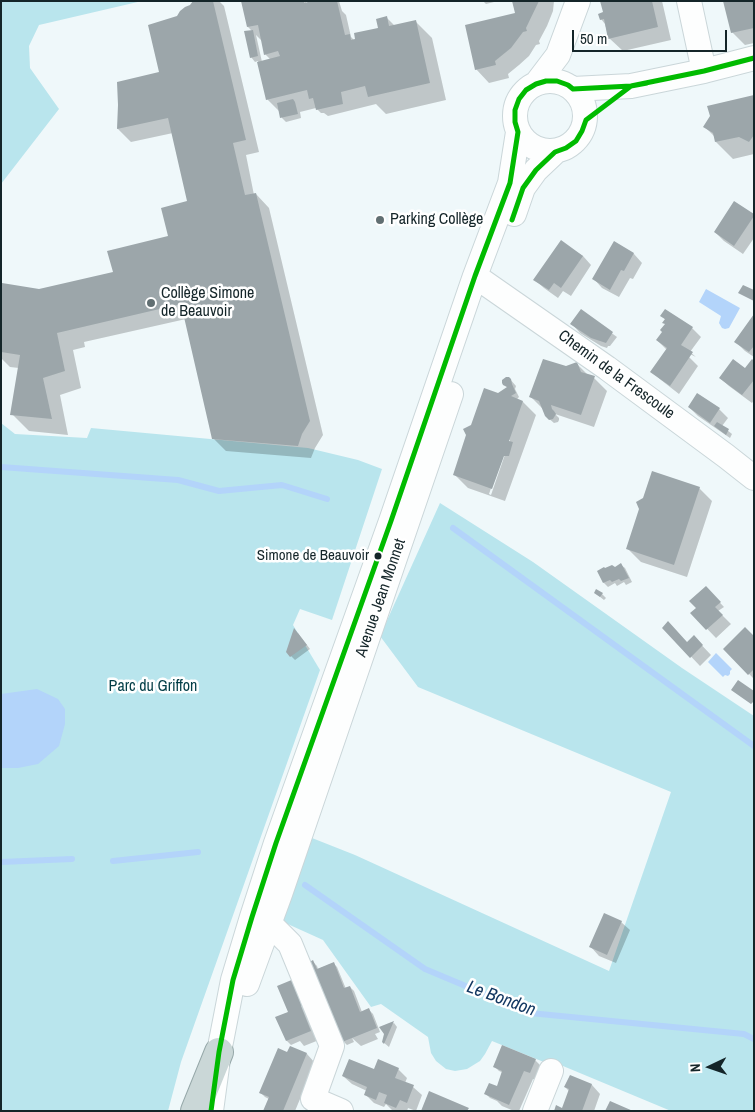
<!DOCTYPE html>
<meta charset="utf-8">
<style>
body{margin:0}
#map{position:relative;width:755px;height:1112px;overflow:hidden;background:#eff8fa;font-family:"Archivo Narrow",sans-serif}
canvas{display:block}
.frame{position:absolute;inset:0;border:2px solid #142529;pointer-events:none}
.north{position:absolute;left:685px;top:1042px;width:50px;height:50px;-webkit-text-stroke:4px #fff;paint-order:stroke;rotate:267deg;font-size:14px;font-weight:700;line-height:20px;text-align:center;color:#142529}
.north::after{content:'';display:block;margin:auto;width:18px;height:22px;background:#142529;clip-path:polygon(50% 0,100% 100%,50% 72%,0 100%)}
.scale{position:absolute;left:572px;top:30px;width:155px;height:22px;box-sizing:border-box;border:2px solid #142529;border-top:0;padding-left:6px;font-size:15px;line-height:18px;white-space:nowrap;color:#142529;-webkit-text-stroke:4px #fff;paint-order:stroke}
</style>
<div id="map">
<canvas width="755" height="1112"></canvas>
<div class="frame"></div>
<div class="north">N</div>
<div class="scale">50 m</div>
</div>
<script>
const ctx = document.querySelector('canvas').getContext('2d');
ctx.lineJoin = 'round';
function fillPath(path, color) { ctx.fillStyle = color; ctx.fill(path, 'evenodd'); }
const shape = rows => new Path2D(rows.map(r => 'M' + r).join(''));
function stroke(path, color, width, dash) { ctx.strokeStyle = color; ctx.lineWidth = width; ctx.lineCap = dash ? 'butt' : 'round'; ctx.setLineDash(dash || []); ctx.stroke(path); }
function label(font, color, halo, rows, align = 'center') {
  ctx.font = font + ' "Archivo Narrow",sans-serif'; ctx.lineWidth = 5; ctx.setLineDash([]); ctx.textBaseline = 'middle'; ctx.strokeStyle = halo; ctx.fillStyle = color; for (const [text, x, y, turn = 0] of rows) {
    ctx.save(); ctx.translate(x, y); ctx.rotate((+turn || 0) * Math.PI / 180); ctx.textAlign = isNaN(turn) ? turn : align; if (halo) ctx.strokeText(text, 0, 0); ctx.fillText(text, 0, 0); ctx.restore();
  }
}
fillPath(shape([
 [1,1,142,1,39,25,29,46,30,68,59,109,1,184],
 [1,423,15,434,87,438,91,428,308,448,358,460,382,469,332,620,300,609,293,625,320,670,181,1062,168,1111,1,1111],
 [440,503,533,562,682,668,754,716,754,1111,671,1111,563,1066,561,1069,492,1041,485,1054,480,1061,467,1069,455,1071,446,1069,436,1061,431,1053,428,1037,381,1004,371,1007,323,940,281,921,312,838,355,855,609,971,671,792,418,687,380,636]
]), '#b9e5ed');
fillPath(shape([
 [706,289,740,308,729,328,725,329,722,328,719,323,721,316,699,302],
 [716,653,732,669,730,671,730,674,728,676,725,675,723,677,708,662],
 [37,689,58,699,65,709,65,724,59,746,38,764,18,768,1,768,1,694]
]), '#b3d4fa');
fillPath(shape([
 [195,1,219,1,224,6,259,152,246,155,254,195,256,194,269,208,323,435,315,448,311,458,226,451,213,438,186,319,84,342,85,347,73,350,81,388,60,395,68,435,29,431,12,414,19,368,10,367,1,358,1,295,39,290,114,273,170,237,189,202,173,133,131,142,118,129,119,105,160,73,178,17],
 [242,1,306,1,306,4,316,1,339,1,342,11,346,15,351,37,357,43,380,29,386,17,395,26,415,21,432,38,446,100,386,114,376,104,328,116,324,113,321,113,316,108,300,112,301,118,286,122,282,118,280,112,267,99,258,61,255,62,251,57,252,31,248,27],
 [256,35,263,42,265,54,271,60,262,62],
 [483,1,498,1,486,4],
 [513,1,554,1,553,11,547,26,539,41,540,44,536,45,529,56,519,65,508,74,509,78,489,83,476,69,516,14],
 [602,1,662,1,671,40,623,51,609,38,605,24,601,19,604,13],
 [754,1,754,43,745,45,732,32],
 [754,97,754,154,733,159,716,142,715,137,705,127],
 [754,215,754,238,743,254,724,241,715,232],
 [561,242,583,256,591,265,571,296,563,291,558,298,544,288,535,280],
 [615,243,634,254,642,263,633,279,630,278,619,297,602,288,594,279],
 [661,316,692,328,701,337,690,352,696,357,690,354,688,356,698,366,679,394,661,380,652,372,667,350,657,340,663,332,666,324,666,320],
 [754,316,754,357,745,351,736,342],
 [572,324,606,329,617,337,610,346,608,346,607,348,601,346,580,333],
 [754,362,754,400,752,403,729,386,720,378,746,370],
 [576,363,589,376,594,378,607,391,594,427,555,414,559,418,559,420,558,422,554,423,547,417,544,410,531,397,566,368],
 [509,378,516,386,515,389,519,397,516,400,523,402,536,415,505,501,468,488,455,475,472,426,503,395,508,388,504,384],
 [508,439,510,440,491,495,489,494],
 [689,407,719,409,728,418,722,426,732,434,730,438,698,416],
 [699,488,712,501,687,577,641,562,628,549,644,499],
 [621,565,625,568,632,582,626,585,624,582,617,586,615,583,608,587,604,583,598,571,615,569],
 [706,588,724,607,718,611,731,624,716,638,692,613,698,608],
 [595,593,602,594,606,598,604,600],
 [664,628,687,643,694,637,711,655,700,666],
 [298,633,310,649,295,660,287,652],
 [754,638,754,677,753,678,725,649],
 [621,922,630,930,616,963,599,956,591,947],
 [313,962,317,966,318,969,333,963,337,967,346,989,350,987,354,991,362,1012,369,1010,373,1014,380,1032,375,1034,378,1039,361,1046,352,1038,354,1042,347,1045,343,1041],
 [293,980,319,1040,304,1046,300,1041,291,1045,287,1041,277,1017,289,1012],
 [394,1023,397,1027,389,1047,383,1042,385,1034,381,1028],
 [288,1054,307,1054,315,1063,295,1111,264,1111,269,1099,265,1097,261,1093],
 [535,1060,544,1069,539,1081,533,1079,519,1111,514,1111,502,1106,497,1101,490,1098,486,1094,497,1088,504,1073,499,1071,495,1067],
 [398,1069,407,1078,405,1083,413,1087,422,1095,416,1111,408,1108,407,1111,393,1111,386,1104,384,1107,374,1103,365,1094,367,1091,352,1084,343,1076,375,1071],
 [570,1076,592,1085,600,1094,594,1111,555,1111,563,1109,570,1092,565,1087]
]), '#0003');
stroke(shape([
 [1,467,178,480,219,491,282,485,327,499],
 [453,528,754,746],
 [113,861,198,852],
 [1,862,72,859],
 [305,885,425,969,530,1013,744,1034,754,1039]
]), '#b3d4fa', 6);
fillPath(shape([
 [193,1,213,1,246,140,233,143,245,195,256,193,310,421,302,434,298,446,212,439,181,304,57,333,65,371,43,378,52,419,10,415,20,355,1,352,1,289,2,283,39,289,113,272,107,251,168,236,161,208,187,201,168,118,117,129,118,105,117,82,159,72,148,25,177,16,180,11,185,7,190,5],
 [241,1,304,1,304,3,312,1,337,1,345,35,350,34,351,40,355,39,354,33,378,28,376,19,387,16,389,26,416,20,430,83,368,97,365,86,341,92,343,104,316,110,313,98,309,99,307,90,266,100,257,62,280,56,278,51,264,55,258,25,247,27],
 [512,1,539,1,526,28,527,31,523,32,511,48,495,61,496,65,475,70,465,25,515,13],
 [600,1,652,1,658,27,608,39,604,19,600,20,598,14,603,12],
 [723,1,754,1,754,28,731,33],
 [253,30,258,56,250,58,244,31],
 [754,95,754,135,749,142,739,137,715,142,713,133,703,127,710,116,707,106],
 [293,99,295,102,298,114,280,118,277,103],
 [734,201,754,214,754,216,734,246,714,232],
 [561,240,583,256,561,288,554,283,549,290,533,280],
 [614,241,634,253,624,271,621,270,610,290,592,279],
 [743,285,754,290,754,301,738,293],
 [581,309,613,332,606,343,591,338,570,324],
 [665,309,693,327,681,345,693,352,670,386,650,372,667,348,656,340,662,332,660,330,665,324,662,323,665,319,660,316],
 [754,314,754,346,749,352,734,342],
 [543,359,566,366,577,362,581,372,595,376,581,415,551,405,552,409,554,411,556,414,553,419,549,420,545,416,539,401,529,397],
 [733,359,745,368,752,359,754,361,754,380,742,395,719,378],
 [506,377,509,377,511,379,512,384,516,393,511,396,523,401,509,441,513,442,509,456,504,456,492,489,453,475,466,435,463,429,471,425,484,388,498,393,507,387,503,385,502,383,502,380],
 [697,393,720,408,710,423,688,407],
 [717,422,729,429,726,435,714,426],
 [652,471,700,487,674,565,626,549,639,509,636,502,643,498],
 [621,563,629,578,621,581,619,579,612,582,610,580,603,583,597,571,604,567,605,568,612,565,615,567],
 [706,586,721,602,715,607,723,615,706,630,690,613,696,608,689,601],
 [596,589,603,593,600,597,594,593],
 [668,621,687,642,694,635,703,645,690,658,662,628],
 [745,627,754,636,754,669,748,675,723,649],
 [294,628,307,645,290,657,286,652],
 [738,680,754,691,754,701,751,704,731,690],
 [604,913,622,921,607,955,589,947],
 [313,960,317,969,334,962,344,988,350,986,360,1012,369,1008,377,1028,342,1042,306,964],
 [294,979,304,1004,301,1006,311,1031,286,1041,275,1017,288,1012,277,986],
 [394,1021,384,1044,382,1042,384,1034,379,1027],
 [502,1045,536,1059,530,1073,524,1071,509,1105,484,1094,489,1083,497,1086,502,1071,493,1067],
 [290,1046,307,1053,283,1111,263,1111,269,1097,259,1093,278,1048,287,1052],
 [349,1059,374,1069,378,1059,399,1068,395,1078,414,1085,407,1103,400,1100,396,1108,384,1103,387,1095,379,1092,376,1100,364,1095,367,1087,342,1076],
 [570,1075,592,1084,582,1111,554,1111,556,1105,562,1108,569,1089,564,1087],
 [429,1091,469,1108,467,1111,421,1111],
 [610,1101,633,1111,605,1111]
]), '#9ca6aa');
const minor = shape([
 [689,1,704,71],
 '515 116a35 35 0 1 1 70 0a35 35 0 1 1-70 0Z',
 [536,84,558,55,578,1],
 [573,89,631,86,704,71,754,58],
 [514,214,523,188,536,170,555,152],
 [475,276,607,368,726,456,754,478],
 [270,924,290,944,332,1046,313,1099,341,1111],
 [247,984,280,894,451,394],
 [211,1111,219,1052,233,980,252,917,276,843,391,521,475,276,510,183,518,132],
 [535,1111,551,1071]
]);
const highway = shape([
 [195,1111,219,1052]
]);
stroke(minor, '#cad6d9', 26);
stroke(highway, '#96a8a9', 30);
stroke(minor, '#fdfefe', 24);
stroke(highway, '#cad7d7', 28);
stroke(shape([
 [512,220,523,188,536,170,555,152,566,148,576,141,582,131,586,120,631,86,647,83],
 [211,1111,219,1052,233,980,252,917,276,843,391,521,475,276,510,183,518,132,515,122,515,110,519,99,526,90,536,84,546,81,557,81,568,85,573,89,631,86,704,71,754,58]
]), '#0b0', 5);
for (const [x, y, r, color] of [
 [380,220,5,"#616f72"],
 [151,303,5,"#616f72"],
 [378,556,4.5,"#142529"]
]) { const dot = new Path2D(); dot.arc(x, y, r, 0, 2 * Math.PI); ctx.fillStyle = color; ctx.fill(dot); stroke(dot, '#fff', 2); }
label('15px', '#142529', '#fff', [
 ["Simone de Beauvoir",369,556]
], 'right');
label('16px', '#142529', '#fff', [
 ["Parking Collège",390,220],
 ["Collège Simone",161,294],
 ["de Beauvoir",161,312]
], 'left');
label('16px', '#142529', '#fff', [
 ["Chemin de la Frescoule",616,375,36],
 ["Avenue Jean Monnet",381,598,-71]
]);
label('16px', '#033e47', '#fff', [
 ["Parc du Griffon",153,687]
]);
label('italic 18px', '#123761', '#fff', [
 ["Le Bondon",501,999,20]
]);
</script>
